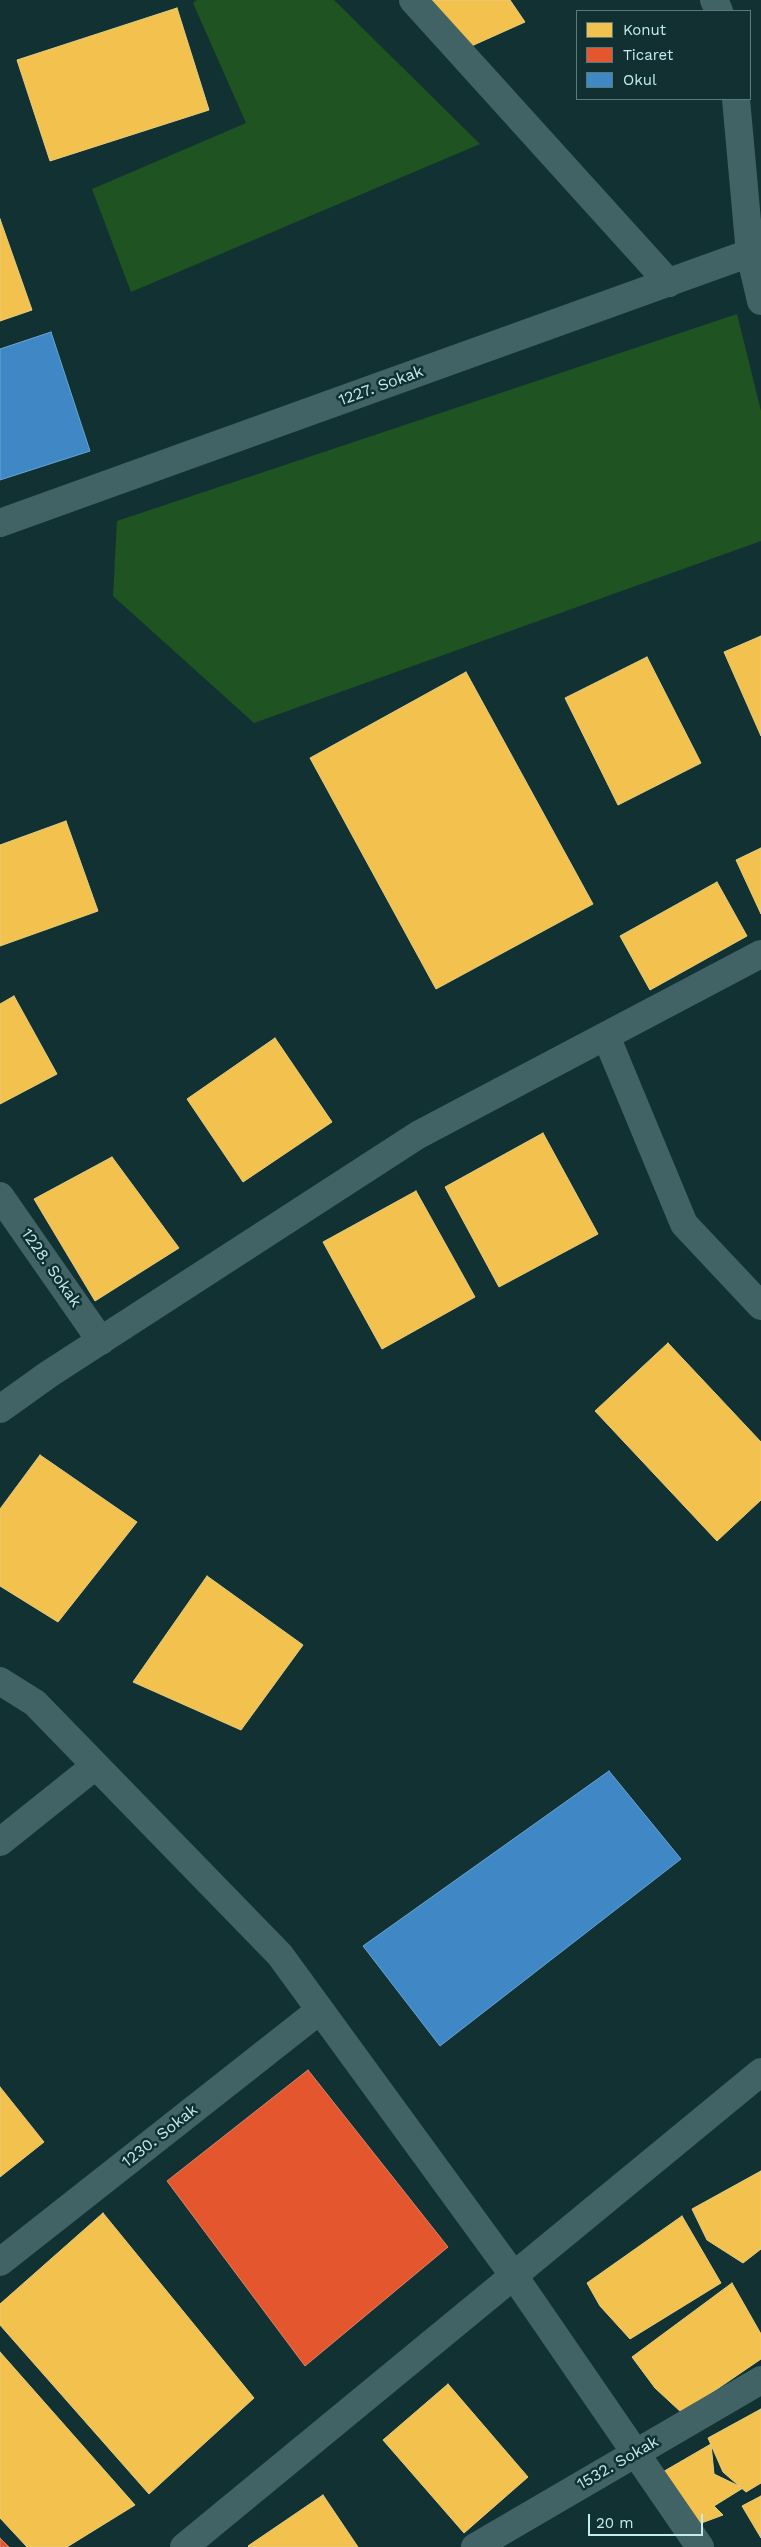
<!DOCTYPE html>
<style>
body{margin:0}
#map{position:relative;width:761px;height:2547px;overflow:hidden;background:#123133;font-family:"Work Sans",sans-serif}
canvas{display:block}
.legend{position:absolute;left:576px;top:10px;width:175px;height:90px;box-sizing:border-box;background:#123032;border:1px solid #587b7e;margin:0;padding:6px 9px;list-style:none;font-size:15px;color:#c2ecf0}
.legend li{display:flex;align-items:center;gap:10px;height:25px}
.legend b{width:25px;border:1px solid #587b7e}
.scale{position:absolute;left:588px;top:2514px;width:115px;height:22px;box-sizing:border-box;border:2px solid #c2ecf0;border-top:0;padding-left:6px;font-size:15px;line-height:18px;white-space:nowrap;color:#c2ecf0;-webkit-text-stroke:4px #123032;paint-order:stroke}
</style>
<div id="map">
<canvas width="761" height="2547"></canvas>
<ul class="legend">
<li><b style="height:14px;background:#f2c14e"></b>Konut</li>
<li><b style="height:14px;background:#e4572e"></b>Ticaret</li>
<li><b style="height:14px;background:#3f88c5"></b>Okul</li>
</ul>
<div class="scale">20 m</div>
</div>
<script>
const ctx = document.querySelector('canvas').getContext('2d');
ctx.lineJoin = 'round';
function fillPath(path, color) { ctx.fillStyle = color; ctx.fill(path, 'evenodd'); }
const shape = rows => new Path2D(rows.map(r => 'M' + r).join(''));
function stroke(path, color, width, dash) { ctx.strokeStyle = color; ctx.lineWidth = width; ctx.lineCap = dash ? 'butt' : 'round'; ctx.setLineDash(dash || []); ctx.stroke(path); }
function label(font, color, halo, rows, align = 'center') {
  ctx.font = font + ' "Work Sans",sans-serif'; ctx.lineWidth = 5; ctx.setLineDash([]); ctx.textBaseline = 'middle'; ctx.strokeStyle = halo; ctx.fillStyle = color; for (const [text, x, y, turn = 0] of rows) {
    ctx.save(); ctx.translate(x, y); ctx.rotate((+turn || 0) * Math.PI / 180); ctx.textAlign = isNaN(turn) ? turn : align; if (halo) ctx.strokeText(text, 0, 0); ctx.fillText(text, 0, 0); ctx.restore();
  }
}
fillPath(shape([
 [197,0,334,0,480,144,131,292,92,189,246,123,193,3],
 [737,314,761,411,761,541,254,723,113,596,117,521]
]), '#1f5321');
const homes = shape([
 [417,0,510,0,525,22,467,48,417,0],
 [177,8,209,110,50,161,17,60,177,8],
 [0,219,32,310,0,321,0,219],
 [761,636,761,736,724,652,761,636],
 [647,657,701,763,618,805,565,698,647,657],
 [466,672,593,904,436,989,310,758,466,672],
 [66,821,98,911,0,946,0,845,66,821],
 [761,848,761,914,736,860,761,848],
 [717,882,747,936,650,990,620,936,717,882],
 [14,996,57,1074,0,1104,0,1004,14,996],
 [275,1038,332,1122,243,1182,187,1099,275,1038],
 [543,1133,598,1234,499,1287,445,1187,543,1133],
 [112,1157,179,1248,95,1301,34,1199,112,1157],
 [416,1191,475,1297,382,1349,323,1242,416,1191],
 [668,1343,761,1442,761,1500,717,1541,595,1411,668,1343],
 [40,1455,137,1522,58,1622,0,1586,0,1509,40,1455],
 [207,1576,303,1645,241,1730,133,1682,207,1576],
 [0,2087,44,2142,0,2177,0,2087],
 [761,2171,761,2249,743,2263,707,2240,692,2209,761,2171],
 [103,2213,254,2398,149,2494,0,2325,0,2304,103,2213],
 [682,2216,721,2283,630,2339,600,2306,587,2283,682,2216],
 [732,2283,761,2334,761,2359,682,2413,655,2388,632,2357,732,2283],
 [0,2352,135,2505,67,2547,27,2547,0,2518,0,2352],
 [448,2384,528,2477,464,2533,383,2440,448,2384],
 [761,2409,761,2483,746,2492,723,2472,708,2438,761,2409],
 [711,2444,714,2474,743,2488,714,2506,723,2515,696,2525,661,2473,711,2444],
 [323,2495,358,2547,249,2547,248,2546,323,2495],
 [761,2496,761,2538,742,2506,761,2496]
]);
fillPath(homes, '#f2c14e');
stroke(homes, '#e4ce7f', 1);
const shops = shape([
 [308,2070,448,2247,305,2366,167,2181,308,2070],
 [0,2538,9,2547,0,2547,0,2538]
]);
fillPath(shops, '#e4572e');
stroke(shops, '#da8468', 1);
const schools = shape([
 [51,332,90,451,0,480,0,349,51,332],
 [609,1771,681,1859,440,2046,363,1946,609,1771]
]);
fillPath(schools, '#3f88c5');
stroke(schools, '#66a6d2', 1);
stroke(shape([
 [413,0,669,283],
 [714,0,719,11],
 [736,99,750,254,761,301],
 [0,523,761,249],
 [606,1036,684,1224,761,1306],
 [0,1196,101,1341],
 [0,1409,49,1374,418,1135,761,954],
 [0,1681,35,1703,280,1955,514,2276,700,2547],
 [0,1842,95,1766],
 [0,2262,320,2010],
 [184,2547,761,2072],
 [475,2547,761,2380]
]), '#416366', 28);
label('16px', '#c2ecf0', '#123032', [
 ["1227. Sokak",381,386,-20],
 ["1228. Sokak",51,1268,55],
 ["1230. Sokak",160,2136,-38],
 ["1532. Sokak",618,2463,-30]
]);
</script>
